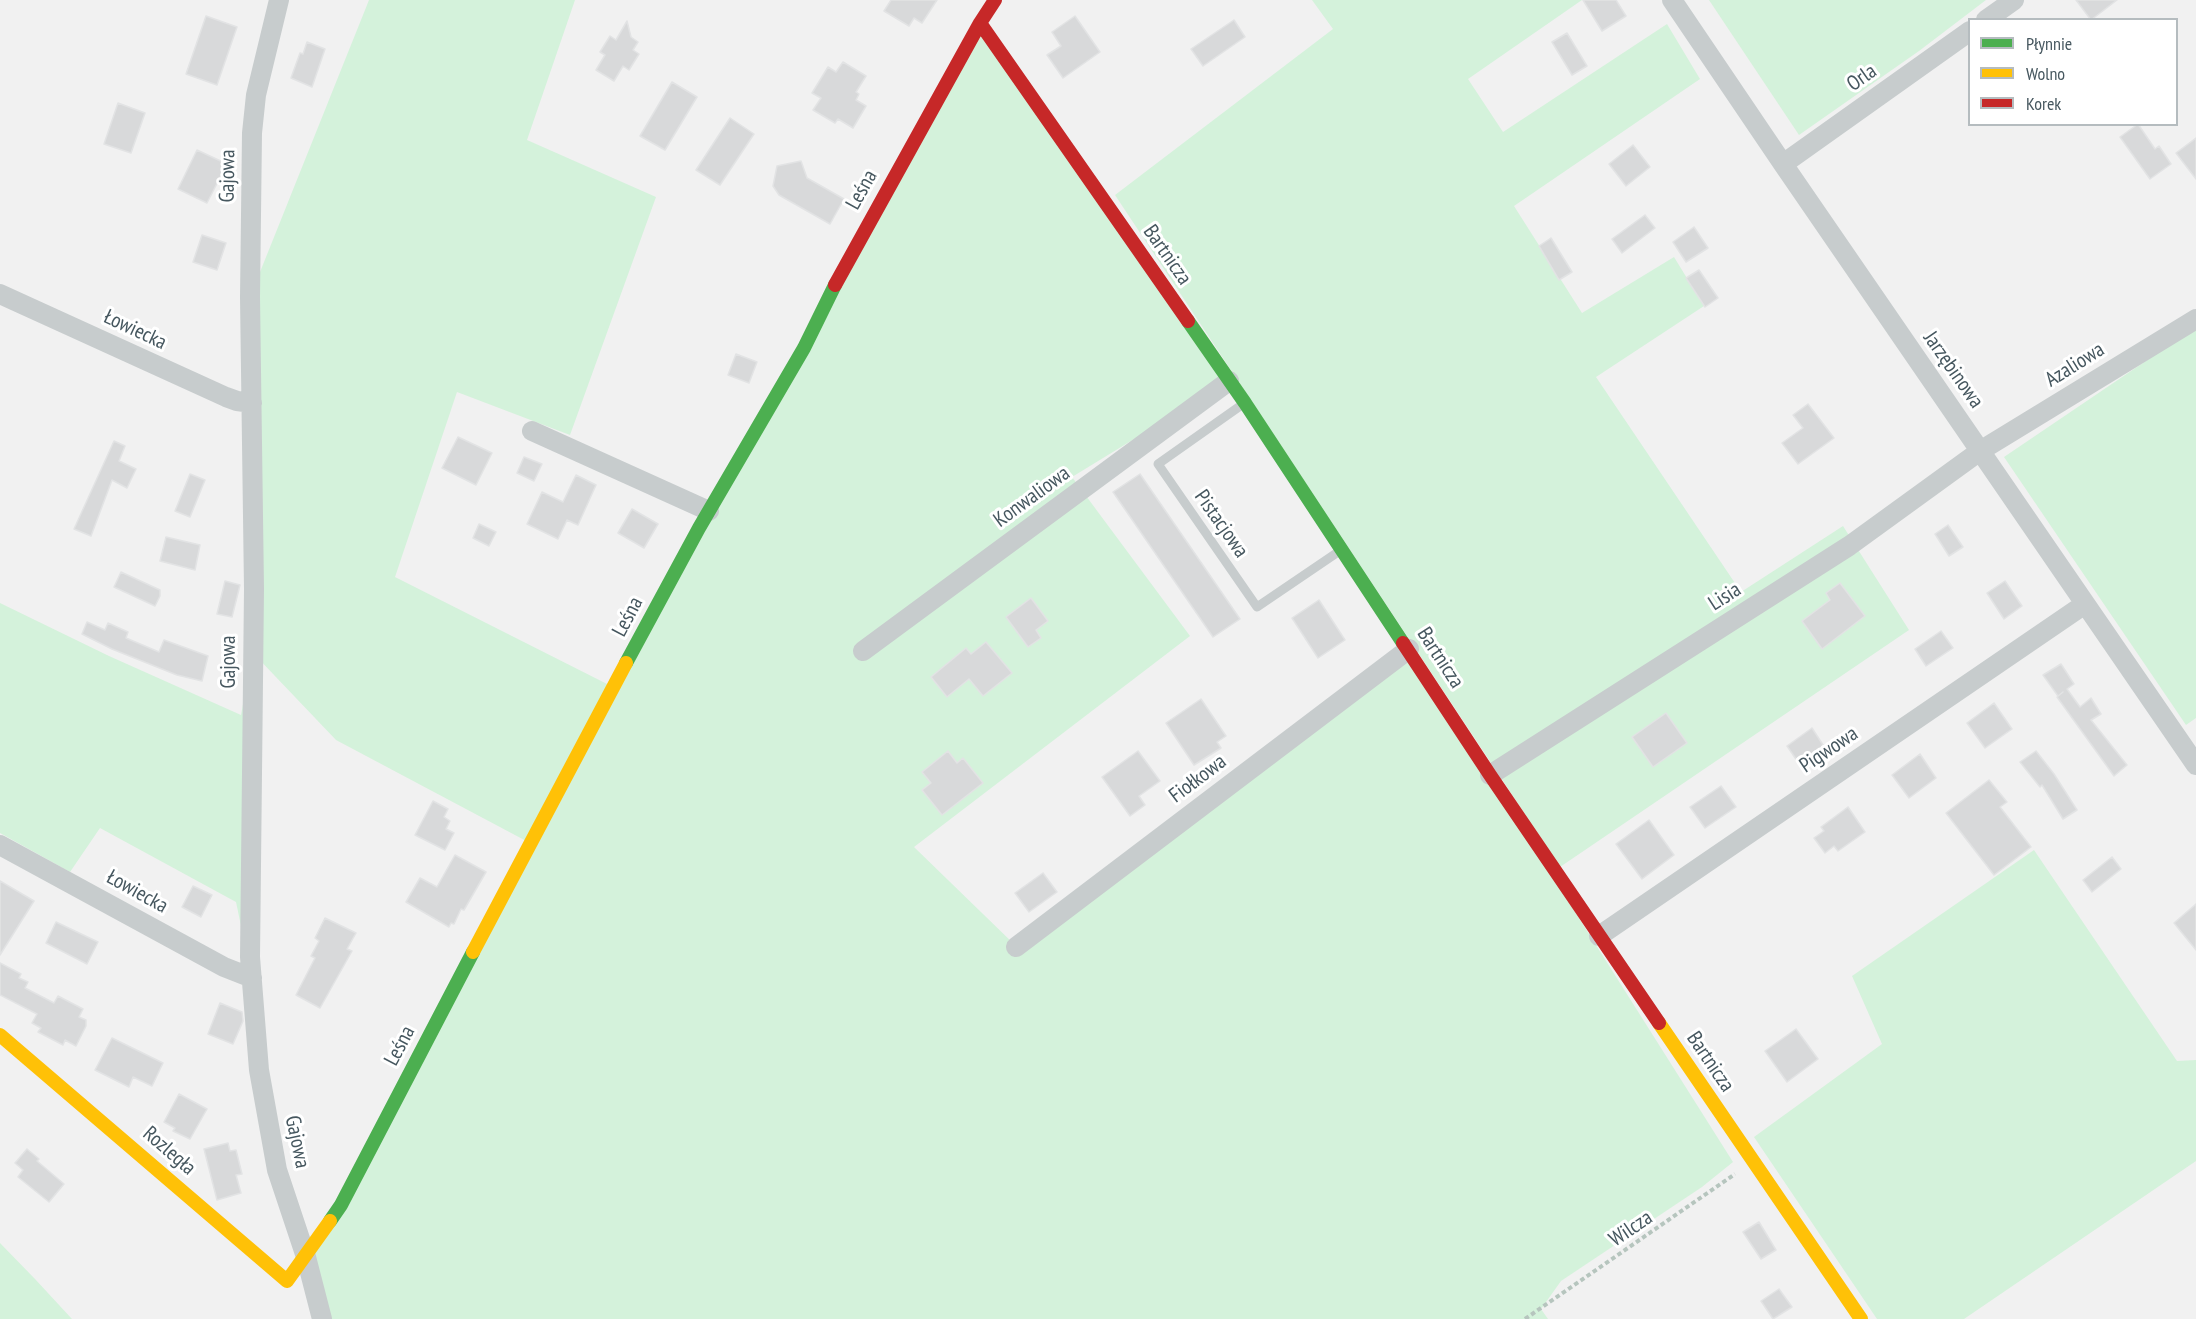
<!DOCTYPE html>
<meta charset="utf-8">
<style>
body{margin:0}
#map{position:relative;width:2196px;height:1319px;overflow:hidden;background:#f1f1f1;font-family:"PT Sans Narrow",sans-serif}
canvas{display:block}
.legend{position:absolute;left:1968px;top:18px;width:210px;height:108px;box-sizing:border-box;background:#fff;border:2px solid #b5bcbf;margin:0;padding:8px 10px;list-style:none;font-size:18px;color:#46575f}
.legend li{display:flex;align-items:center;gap:12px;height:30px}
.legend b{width:30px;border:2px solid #b5bcbf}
</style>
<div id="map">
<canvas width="2196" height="1319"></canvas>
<ul class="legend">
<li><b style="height:8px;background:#4caf50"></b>Płynnie</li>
<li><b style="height:8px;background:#ffc107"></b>Wolno</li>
<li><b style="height:8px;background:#c62828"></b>Korek</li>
</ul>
</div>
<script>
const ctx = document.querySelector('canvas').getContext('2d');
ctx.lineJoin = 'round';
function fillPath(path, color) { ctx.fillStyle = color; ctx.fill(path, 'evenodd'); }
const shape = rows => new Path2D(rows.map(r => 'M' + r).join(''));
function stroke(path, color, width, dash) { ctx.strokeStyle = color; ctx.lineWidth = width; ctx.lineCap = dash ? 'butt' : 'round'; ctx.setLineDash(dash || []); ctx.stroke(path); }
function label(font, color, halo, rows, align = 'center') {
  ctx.font = font + ' "PT Sans Narrow",sans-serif'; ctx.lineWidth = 6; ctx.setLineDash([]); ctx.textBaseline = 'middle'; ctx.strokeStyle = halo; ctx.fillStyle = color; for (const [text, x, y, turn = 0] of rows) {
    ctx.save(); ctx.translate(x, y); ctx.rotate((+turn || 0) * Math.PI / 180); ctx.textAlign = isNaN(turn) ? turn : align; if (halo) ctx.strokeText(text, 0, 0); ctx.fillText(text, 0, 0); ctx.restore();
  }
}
fillPath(shape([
 [369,0,575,0,527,140,656,197,570,435,457,392,395,577,615,688,980,23,1229,381,1072,477,1190,636,914,847,1017,947,1409,649,1733,1162,1702,1187,1561,1281,1541,1309,1548,1319,322,1319,306,1257,530,843,336,740,254,654,252,978,236,902,100,828,70,872,0,833,0,603,109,656,241,715,253,653,250,297],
 [1312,0,1582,0,1468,79,1503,132,1667,24,1700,79,1514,206,1582,313,1674,257,1704,306,1596,377,1741,592,1843,526,1909,630,1560,867,1115,195,1333,29],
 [1709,0,1986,0,1919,51,1799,135],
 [2196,327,2196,718,2186,725,2004,457],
 [2034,850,2177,1061,2196,1060,2196,1161,1964,1319,1877,1319,1754,1137,1882,1044,1852,976],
 [0,1243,35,1279,72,1319,0,1319]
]), '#d4f2db');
const building = shape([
 [891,0,937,0,922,23,914,18,909,26,884,11,891,0],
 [1583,0,1616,0,1626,16,1602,31,1583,0],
 [2076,0,2117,0,2091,20,2076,0],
 [206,16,237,27,217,85,186,74,206,16],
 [1075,16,1100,52,1063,78,1047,55,1061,46,1052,32,1075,16],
 [1234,20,1245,37,1203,66,1191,49,1234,20],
 [627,21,631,37,638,42,633,50,639,54,629,70,623,66,614,81,596,70,605,55,600,52,610,36,616,40,627,21],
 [1567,33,1587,66,1572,75,1552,42,1567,33],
 [307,42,325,49,312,87,291,78,300,53,303,54,307,42],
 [843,62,866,76,856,92,859,94,856,100,866,106,853,128,838,119,835,123,813,110,821,98,812,93,828,67,836,72,843,62],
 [672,82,697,97,665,150,640,136,672,82],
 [118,103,145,113,131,153,104,144,118,103],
 [730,118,754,134,720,185,696,170,730,118],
 [2138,124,2155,149,2159,146,2171,164,2150,179,2120,137,2138,124],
 [2196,138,2196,179,2176,153,2196,138],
 [1633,145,1650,167,1626,186,1609,164,1633,145],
 [197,150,227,164,207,203,178,189,197,150],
 [801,161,807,178,844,199,830,224,779,195,773,186,777,166,801,161],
 [1645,215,1655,228,1622,253,1612,239,1645,215],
 [1694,227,1708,248,1686,262,1673,242,1694,227],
 [202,235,226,243,217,270,193,262,202,235],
 [1551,238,1572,272,1559,280,1539,246,1551,238],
 [1699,270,1718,298,1705,307,1686,278,1699,270],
 [736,354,757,362,749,383,728,375,736,354],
 [1808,404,1834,438,1798,464,1782,443,1803,428,1793,415,1808,404],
 [458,437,492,453,476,485,442,468,458,437],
 [114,441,125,446,119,461,136,469,127,488,112,480,91,536,74,529,114,441],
 [524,457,542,464,534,481,517,473,524,457],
 [190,474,205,480,190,517,175,511,190,474],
 [1140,474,1240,619,1213,637,1113,492,1140,474],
 [576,475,596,485,578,525,567,520,558,539,527,524,542,492,563,502,576,475],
 [632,509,658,524,644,548,618,533,632,509],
 [479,524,496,532,489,546,473,538,479,524],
 [1948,525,1963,547,1949,556,1935,534,1948,525],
 [166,537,200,545,195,570,160,561,166,537],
 [121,572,160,590,160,596,155,606,114,587,121,572],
 [225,581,240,585,232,617,217,614,225,581],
 [2005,581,2022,606,2004,619,1987,593,2005,581],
 [1840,583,1865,616,1822,649,1802,621,1830,600,1826,593,1840,583],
 [1031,598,1048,621,1036,630,1041,638,1028,647,1006,617,1031,598],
 [1319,600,1345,640,1318,658,1292,618,1319,600],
 [87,622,105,630,108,623,128,632,126,638,159,652,164,640,208,656,202,681,177,675,112,649,82,634,87,622],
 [1941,631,1953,648,1926,666,1915,649,1941,631],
 [986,642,1012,673,983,696,969,679,947,697,931,677,966,648,971,654,986,642],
 [2061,664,2074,684,2067,689,2080,707,2091,698,2101,714,2091,720,2127,765,2114,776,2057,697,2063,692,2058,696,2043,675,2061,664],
 [1201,699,1226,736,1217,742,1221,748,1194,765,1166,723,1201,699],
 [1994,703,2012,729,1985,748,1967,723,1994,703],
 [1666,713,1687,743,1653,767,1632,737,1666,713],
 [1812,728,1825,748,1800,765,1787,746,1812,728],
 [948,751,957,763,963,758,983,783,942,815,922,790,931,783,922,772,948,751],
 [1138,751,1160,781,1139,796,1145,805,1130,816,1102,777,1138,751],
 [2036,751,2054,774,2077,810,2063,819,2042,785,2040,787,2020,762,2036,751],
 [1920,754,1936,778,1909,798,1892,775,1920,754],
 [1989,780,2007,802,2000,807,2031,847,1994,875,1946,813,1989,780],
 [1721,786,1736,807,1705,828,1690,807,1721,786],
 [433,801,448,809,444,817,450,821,446,829,454,833,445,850,415,835,433,801],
 [1848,807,1865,832,1838,851,1834,846,1825,853,1814,838,1824,831,1821,827,1848,807],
 [1649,820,1674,855,1642,879,1616,844,1649,820],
 [455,855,486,872,464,910,461,909,454,924,451,923,449,927,406,902,420,878,437,887,455,855],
 [2112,857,2121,869,2092,892,2083,880,2112,857],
 [1043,873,1057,892,1029,912,1015,893,1043,873],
 [0,881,34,901,0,955,0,881],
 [193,886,212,895,201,917,182,907,193,886],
 [2196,904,2196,950,2174,923,2196,904],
 [325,918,356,933,347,949,352,951,320,1008,296,995,315,958,311,956,319,941,315,938,325,918],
 [56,922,98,942,87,964,46,943,56,922],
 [0,963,21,974,19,978,28,982,25,988,54,1003,58,996,83,1009,79,1017,86,1020,86,1026,76,1046,65,1040,63,1045,38,1032,41,1028,32,1023,37,1014,0,995,0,963],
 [220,1003,242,1012,243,1021,233,1044,208,1034,220,1003],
 [1796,1029,1818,1059,1787,1082,1765,1051,1796,1029],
 [112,1038,163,1063,152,1086,133,1077,129,1087,95,1070,112,1038],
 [179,1094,207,1109,190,1139,173,1131,175,1128,164,1122,179,1094],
 [228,1143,230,1151,236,1150,242,1174,236,1175,241,1193,217,1200,204,1149,228,1143],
 [27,1149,39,1159,37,1161,64,1184,49,1202,18,1177,23,1170,15,1163,27,1149],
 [1759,1222,1776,1250,1761,1259,1743,1232,1759,1222],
 [1779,1289,1792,1307,1773,1319,1761,1301,1779,1289]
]);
fillPath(building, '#d8d9da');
stroke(building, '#e2e3e4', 1.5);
stroke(shape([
 [1525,1319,1735,1174]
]), '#b6c5be', 4, [4.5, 3]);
stroke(shape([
 [1243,404,1158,464,1257,607,1341,550]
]), '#c7cccd', 9);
stroke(shape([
 [279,0,256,95,252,133,250,297,254,589,250,957,259,1070,277,1170,306,1257,322,1319],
 [1672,0,1783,164,2196,765],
 [1986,20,2014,0],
 [1783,164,1970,31],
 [0,294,226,397,237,401,252,403],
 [532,431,709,511],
 [863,651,1229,381],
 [1490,775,1849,546,1980,451,2196,319],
 [0,845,224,967,252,978],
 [1599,936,2085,604],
 [1016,947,1409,649]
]), '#c7cccd', 20);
stroke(shape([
 [1188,321,1245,403,1403,643],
 [626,663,699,528,804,348,835,285],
 [330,1221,341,1205,473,952]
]), '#4caf50', 14);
stroke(shape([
 [473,952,626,663],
 [1659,1023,1861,1319],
 [0,1035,287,1281,330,1221]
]), '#ffc107', 14);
stroke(shape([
 [980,23,1188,321],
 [835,285,980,23,995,0],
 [1403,643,1490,775,1659,1023]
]), '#c62828', 14);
label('21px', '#46575f', '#fff', [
 ["Orla",1862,78,-35],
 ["Gajowa",228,176,-89],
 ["Leśna",862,190,-61],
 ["Bartnicza",1167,255,55],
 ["Łowiecka",135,330,25],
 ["Azaliowa",2075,365,-32],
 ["Jarzębinowa",1953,370,55],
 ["Konwaliowa",1032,497,-36],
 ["Pistacjowa",1221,524,55],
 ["Lisia",1725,597,-33],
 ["Leśna",628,617,-62],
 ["Bartnicza",1440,658,57],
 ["Gajowa",229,662,-90],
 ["Pigwowa",1829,750,-34],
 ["Fiołkowa",1198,779,-37],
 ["Łowiecka",137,892,29],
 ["Leśna",400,1046,-62],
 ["Bartnicza",1710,1062,56],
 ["Gajowa",297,1142,78],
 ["Rozległa",169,1151,41],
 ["Wilcza",1631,1229,-34]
]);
</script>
